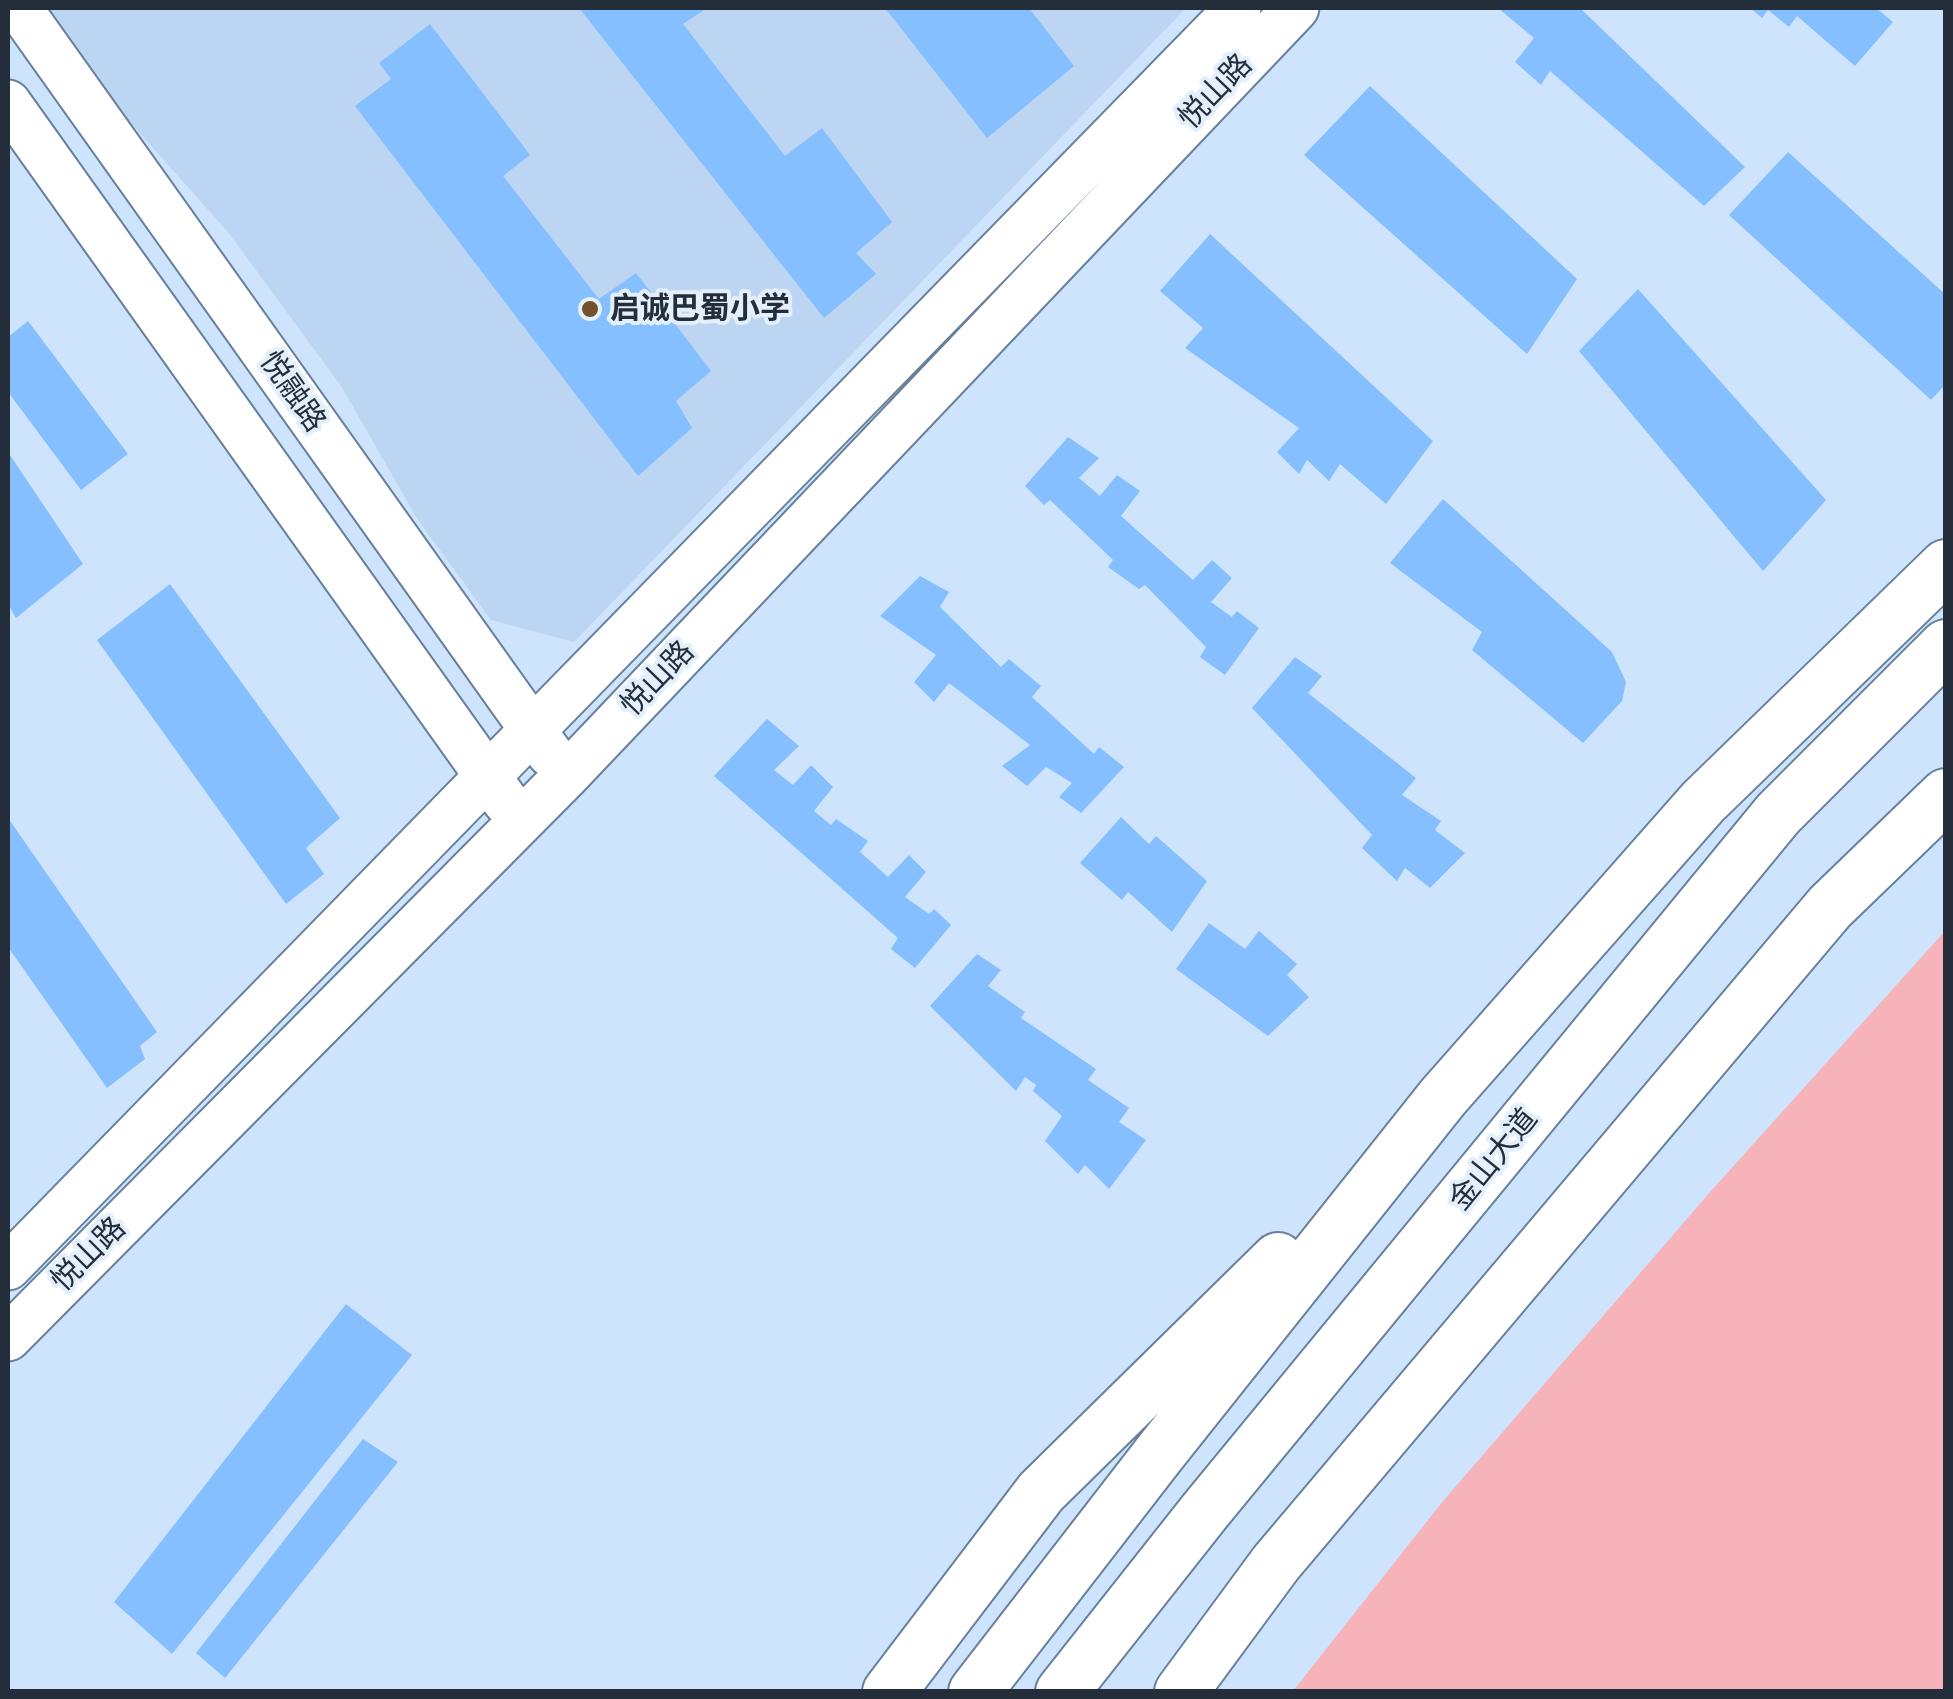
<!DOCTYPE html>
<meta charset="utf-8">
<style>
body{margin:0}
#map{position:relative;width:1953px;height:1699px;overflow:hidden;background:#cee4fd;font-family:"Open Sans",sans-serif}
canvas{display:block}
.frame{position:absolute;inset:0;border:10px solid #242e3a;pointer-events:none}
</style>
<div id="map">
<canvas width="1953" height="1699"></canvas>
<div class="frame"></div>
</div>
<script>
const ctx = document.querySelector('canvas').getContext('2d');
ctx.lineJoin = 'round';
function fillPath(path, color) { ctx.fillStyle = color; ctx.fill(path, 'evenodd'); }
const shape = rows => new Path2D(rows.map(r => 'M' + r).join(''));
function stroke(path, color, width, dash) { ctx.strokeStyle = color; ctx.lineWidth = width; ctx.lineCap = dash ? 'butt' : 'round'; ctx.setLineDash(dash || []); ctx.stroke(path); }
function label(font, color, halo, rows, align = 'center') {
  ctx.font = font + ' "Open Sans","Noto Sans SC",sans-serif'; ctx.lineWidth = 8; ctx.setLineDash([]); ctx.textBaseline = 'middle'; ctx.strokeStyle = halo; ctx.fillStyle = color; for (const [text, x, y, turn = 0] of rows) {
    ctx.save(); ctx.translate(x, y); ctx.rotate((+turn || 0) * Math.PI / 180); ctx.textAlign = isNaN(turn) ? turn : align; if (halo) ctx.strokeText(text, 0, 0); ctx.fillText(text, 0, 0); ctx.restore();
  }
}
fillPath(shape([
 [46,8,1186,8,574,642,491,620,418,520,341,386,228,232,113,103]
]), '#bcd5f2');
fillPath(shape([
 [1945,931,1945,1691,1293,1691,1443,1501,1711,1191]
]), '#f7b3ba');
fillPath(shape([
 [579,8,707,8,683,24,785,156,822,128,892,222,856,253,876,274,824,318],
 [885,8,1029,8,1074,66,987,138],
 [1498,8,1580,8,1745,167,1704,206,1550,71,1541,85,1515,62,1534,38],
 [1750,8,1876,8,1893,22,1855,66,1797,16,1789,27,1768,10,1762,18],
 [430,24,530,155,503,176,599,299,636,273,711,371,676,401,692,428,638,476,355,106,391,79,379,63],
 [1370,86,1577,279,1527,354,1304,155],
 [1788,152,1946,295,1946,384,1931,400,1729,215],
 [1210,234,1433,441,1386,504,1340,464,1329,481,1307,460,1299,474,1277,452,1299,428,1185,348,1203,328,1160,291],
 [1638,289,1826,500,1763,571,1579,351],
 [28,321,128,454,81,490,8,392,8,337],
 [1068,437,1099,458,1079,478,1100,496,1117,475,1140,491,1121,516,1193,580,1212,560,1232,578,1211,602,1232,617,1237,611,1259,628,1225,675,1200,657,1206,647,1145,585,1139,589,1108,567,1113,560,1050,500,1044,505,1025,486],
 [8,452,83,564,16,618,8,604],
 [1443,499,1612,652,1626,682,1622,701,1583,743,1472,650,1482,632,1390,563],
 [920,576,949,592,940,607,1001,667,1009,659,1041,686,1032,697,1094,754,1099,747,1124,767,1081,813,1059,797,1072,783,1046,767,1027,786,1002,766,1030,745,949,683,934,702,914,682,936,655,880,616],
 [170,584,340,818,306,848,324,874,286,904,97,640],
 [1295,657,1322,676,1308,693,1416,778,1402,795,1441,821,1435,830,1465,853,1430,888,1405,868,1397,881,1362,848,1372,835,1252,708],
 [767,719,799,746,774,770,793,785,811,765,833,787,814,811,831,825,836,819,868,841,860,852,888,877,909,855,926,872,905,897,929,914,934,909,951,925,915,968,891,949,898,938,714,776],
 [1121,817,1149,844,1156,836,1207,881,1172,932,1128,892,1122,900,1080,863],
 [8,818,157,1032,140,1046,145,1059,107,1088,8,947],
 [1209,923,1245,949,1259,931,1297,964,1287,975,1309,997,1268,1036,1176,969],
 [977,954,1001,970,988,986,1025,1012,1021,1018,1096,1069,1088,1080,1129,1108,1119,1122,1146,1140,1109,1189,1085,1165,1078,1174,1045,1141,1062,1116,1033,1091,1036,1085,1025,1077,1016,1091,930,1006],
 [346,1304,412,1355,172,1654,114,1602],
 [363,1439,398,1462,225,1678,196,1653]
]), '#86bfff');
const secondary = shape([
 [19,8,550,754],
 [8,103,506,802],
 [8,1267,1238,8],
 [8,1338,566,776,1296,8]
]);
const trunk = shape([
 [889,1692,1041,1492,1278,1259],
 [975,1692,1159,1454,1443,1097,1703,802,1946,566],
 [1062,1692,1205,1511,1778,814,1946,646],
 [1181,1692,1276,1563,1830,907,1946,795]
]);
stroke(secondary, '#67809c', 49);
stroke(trunk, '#67809c', 56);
stroke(secondary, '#fff', 45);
stroke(trunk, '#fff', 52);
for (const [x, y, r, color] of [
 [590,309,10,"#735229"]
]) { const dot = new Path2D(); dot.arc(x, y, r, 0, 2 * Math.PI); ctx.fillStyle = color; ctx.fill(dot); stroke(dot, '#e4effc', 4); }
label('30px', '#242e3a', '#e4effc', [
 ["悦山路",1216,92,-46],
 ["悦融路",292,392,55],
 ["悦山路",658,679,-46],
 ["金山大道",1494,1160,-51],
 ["悦山路",89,1255,-45]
]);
label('bold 30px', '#242e3a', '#e4effc', [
 ["启诚巴蜀小学",610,309]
], 'left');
</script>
